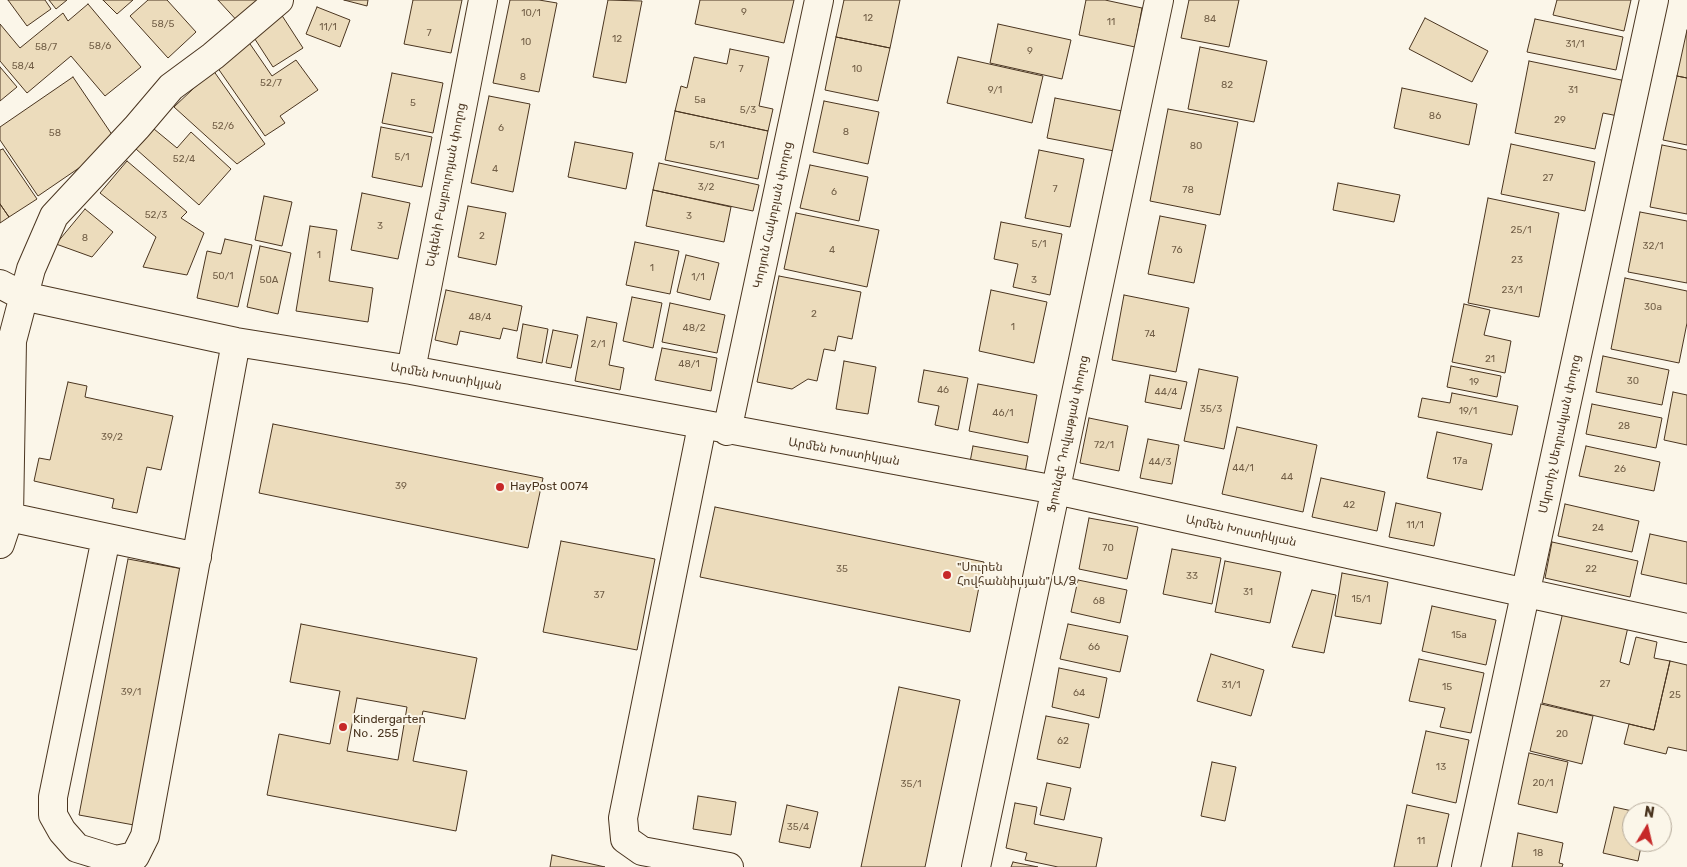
<!DOCTYPE html>
<meta charset="utf-8">
<style>
body{margin:0}
#map{position:relative;width:1687px;height:867px;overflow:hidden;background:#fbf6e9;font-family:Rubik,sans-serif}
canvas{display:block}
.north{position:absolute;left:1622px;top:802px;width:50px;height:50px;box-sizing:border-box;background:#fbf6e9;border:1px solid #b4a999;border-radius:50%;rotate:9deg;font-size:14px;font-weight:700;line-height:20px;text-align:center;color:#4a3520}
.north::after{content:'';display:block;margin:auto;width:18px;height:22px;background:#c62828;clip-path:polygon(50% 0,100% 100%,50% 72%,0 100%)}
</style>
<div id="map">
<canvas width="1687" height="867"></canvas>
<div class="north">N</div>
</div>
<script>
const ctx = document.querySelector('canvas').getContext('2d');
ctx.lineJoin = 'round';
function fillPath(path, color) { ctx.fillStyle = color; ctx.fill(path, 'evenodd'); }
const shape = rows => new Path2D(rows.map(r => 'M' + r).join(''));
function stroke(path, color, width, dash) { ctx.strokeStyle = color; ctx.lineWidth = width; ctx.lineCap = dash ? 'butt' : 'round'; ctx.setLineDash(dash || []); ctx.stroke(path); }
function label(font, color, halo, rows, align = 'center') {
  ctx.font = font + ' Rubik,"Noto Sans Armenian",sans-serif'; ctx.lineWidth = 4; ctx.setLineDash([]); ctx.textBaseline = 'middle'; ctx.strokeStyle = halo; ctx.fillStyle = color; for (const [text, x, y, turn = 0] of rows) {
    ctx.save(); ctx.translate(x, y); ctx.rotate((+turn || 0) * Math.PI / 180); ctx.textAlign = isNaN(turn) ? turn : align; if (halo) ctx.strokeText(text, 0, 0); ctx.fillText(text, 0, 0); ctx.restore();
  }
}
const building = shape([
 [8,0,45,0,51,9,27,26,8,0],
 [49,0,67,0,56,9,49,0],
 [103,0,133,0,117,14,103,0],
 [148,0,167,0,196,32,168,58,130,16,148,0],
 [218,0,269,0,241,25,218,0],
 [344,0,368,0,367,6,344,0],
 [413,0,462,0,451,53,404,44,413,0],
 [510,0,539,0,557,3,539,92,493,83,510,0],
 [608,0,642,1,626,83,593,77,608,0],
 [700,0,794,0,784,43,695,24,700,0],
 [844,0,900,0,890,48,836,37,844,0],
 [1086,0,1105,0,1142,8,1135,47,1079,35,1086,0],
 [1189,0,1239,0,1229,47,1181,38,1189,0],
 [1557,0,1631,0,1624,31,1553,15,1557,0],
 [88,4,141,67,105,96,71,56,27,93,0,61,0,24,20,48,63,13,68,21,88,4],
 [317,7,350,20,340,47,306,34,317,7],
 [281,14,303,48,273,67,251,33,281,14],
 [1425,18,1488,51,1472,82,1409,49,1425,18],
 [1535,19,1623,37,1616,70,1527,52,1535,19],
 [998,24,1071,40,1062,79,990,63,998,24],
 [1687,30,1687,78,1677,76,1687,30],
 [836,37,890,48,878,101,825,90,836,37],
 [248,41,272,76,296,60,318,90,280,116,285,123,265,136,215,64,248,41],
 [1200,47,1267,61,1254,122,1188,109,1200,47],
 [730,49,769,57,759,106,773,109,768,131,675,111,681,86,687,88,694,57,727,64,730,49],
 [958,57,1043,76,1032,123,947,103,958,57],
 [1529,61,1626,81,1618,116,1603,113,1595,149,1515,133,1529,61],
 [0,67,17,87,0,101,0,67],
 [213,70,265,144,237,164,174,107,213,70],
 [392,73,443,83,433,133,382,123,392,73],
 [1677,76,1687,78,1687,145,1663,140,1677,76],
 [73,77,117,142,38,196,0,140,0,127,73,77],
 [1402,88,1477,104,1469,145,1394,128,1402,88],
 [489,96,530,104,513,192,471,183,489,96],
 [1055,98,1122,111,1114,151,1047,138,1055,98],
 [824,101,879,112,868,164,813,152,824,101],
 [1168,109,1238,122,1220,215,1150,201,1168,109],
 [675,111,768,131,758,179,665,160,675,111],
 [381,127,432,137,422,187,372,177,381,127],
 [154,129,177,148,191,132,231,169,199,205,136,149,154,129],
 [575,142,633,153,626,189,568,177,575,142],
 [1511,144,1595,162,1585,211,1501,194,1511,144],
 [1662,145,1687,150,1687,214,1650,207,1662,145],
 [3,149,37,199,9,217,0,204,0,150,3,149],
 [1039,150,1084,159,1070,227,1025,218,1039,150],
 [127,161,187,212,181,218,204,233,187,275,143,267,156,237,100,193,127,161],
 [659,163,759,185,753,211,653,190,659,163],
 [810,165,868,177,859,221,800,208,810,165],
 [1338,183,1400,195,1394,222,1333,210,1338,183],
 [653,190,731,207,724,242,646,226,653,190],
 [362,193,410,203,398,259,351,250,362,193],
 [264,196,292,202,282,246,255,240,264,196],
 [1488,198,1559,213,1539,317,1468,303,1488,198],
 [0,204,9,217,0,223,0,204],
 [468,206,506,213,496,265,458,257,468,206],
 [85,209,113,232,92,257,56,244,85,209],
 [1640,212,1687,221,1687,283,1628,272,1640,212],
 [796,213,879,230,867,287,784,269,796,213],
 [1160,216,1206,225,1194,283,1148,274,1160,216],
 [1001,222,1062,234,1050,295,1013,287,1018,264,994,259,1001,222],
 [310,226,337,230,329,281,373,288,368,322,296,311,310,226],
 [225,239,252,245,238,307,197,298,207,251,221,254,225,239],
 [635,242,679,251,670,294,626,285,635,242],
 [260,246,291,253,278,314,247,307,260,246],
 [686,255,719,263,710,300,677,292,686,255],
 [779,276,861,292,852,339,838,336,835,351,824,349,817,381,808,379,792,389,757,382,779,276],
 [1625,278,1687,291,1687,323,1679,363,1611,349,1625,278],
 [446,290,522,306,517,331,503,328,500,339,460,331,457,345,435,340,446,290],
 [991,290,1047,302,1034,363,979,351,991,290],
 [1124,295,1189,308,1176,372,1112,360,1124,295],
 [632,297,662,303,653,348,623,341,632,297],
 [670,303,725,315,717,353,662,342,670,303],
 [1464,304,1490,310,1484,335,1511,341,1505,373,1452,362,1464,304],
 [587,317,617,323,609,365,624,368,620,390,575,381,587,317],
 [523,324,548,329,542,363,517,358,523,324],
 [553,330,578,335,571,368,546,363,553,330],
 [662,348,717,358,711,391,655,380,662,348],
 [1603,356,1669,370,1662,405,1596,392,1603,356],
 [844,361,876,367,868,414,836,409,844,361],
 [1451,366,1501,376,1497,397,1447,387,1451,366],
 [1199,369,1238,377,1224,449,1184,441,1199,369],
 [924,370,968,378,958,430,935,425,939,406,918,402,924,370],
 [1150,375,1187,382,1181,409,1145,402,1150,375],
 [68,382,87,386,85,397,173,416,161,470,147,467,137,513,112,508,114,499,34,481,39,458,50,460,68,382],
 [978,384,1037,395,1028,443,969,431,978,384],
 [1673,392,1687,395,1687,445,1664,440,1673,392],
 [1452,393,1518,406,1512,435,1418,417,1422,398,1450,403,1452,393],
 [1592,404,1662,418,1656,448,1586,434,1592,404],
 [1089,418,1128,426,1119,471,1080,463,1089,418],
 [273,424,543,478,528,548,259,493,273,424],
 [1237,427,1317,445,1303,512,1222,494,1237,427],
 [1437,432,1492,444,1482,490,1427,478,1437,432],
 [1148,439,1179,445,1172,484,1140,478,1148,439],
 [973,446,1028,456,1025,473,970,462,973,446],
 [1586,446,1660,462,1654,491,1579,476,1586,446],
 [1321,478,1385,492,1377,531,1312,517,1321,478],
 [1396,503,1441,513,1434,546,1389,537,1396,503],
 [1565,504,1639,521,1632,552,1558,536,1565,504],
 [715,507,984,562,970,632,700,577,715,507],
 [1089,518,1138,527,1127,579,1079,569,1089,518],
 [1650,534,1687,542,1687,584,1641,574,1650,534],
 [561,541,655,559,637,650,543,632,561,541],
 [1552,542,1638,561,1630,597,1545,578,1552,542],
 [1172,549,1221,558,1212,604,1163,594,1172,549],
 [128,559,183,569,134,825,79,815,128,559],
 [1225,561,1281,572,1270,623,1215,612,1225,561],
 [1342,573,1388,582,1381,624,1335,616,1342,573],
 [1078,580,1127,590,1120,623,1071,612,1078,580],
 [1312,590,1336,595,1324,653,1292,647,1312,590],
 [1432,606,1496,620,1486,665,1422,651,1432,606],
 [1563,612,1628,627,1620,662,1629,665,1636,637,1657,642,1654,658,1670,661,1654,730,1542,703,1563,612],
 [301,624,477,658,465,719,423,711,413,761,467,771,456,831,267,795,279,734,330,744,340,691,290,682,301,624],
 [357,698,407,707,398,760,347,751,357,698],
 [1068,624,1128,636,1120,672,1060,659,1068,624],
 [1211,654,1264,670,1251,716,1197,701,1211,654],
 [1419,659,1484,673,1471,733,1440,727,1445,708,1409,701,1419,659],
 [1670,661,1687,665,1687,751,1668,747,1666,754,1624,744,1629,724,1654,730,1670,661],
 [1059,668,1107,678,1099,718,1052,707,1059,668],
 [899,687,960,700,925,867,861,867,899,687],
 [1541,704,1593,716,1582,764,1530,751,1541,704],
 [1046,716,1089,724,1080,768,1037,759,1046,716],
 [1426,731,1469,740,1456,803,1412,793,1426,731],
 [1529,753,1568,762,1557,813,1518,804,1529,753],
 [1212,762,1236,767,1225,821,1201,816,1212,762],
 [1047,783,1071,788,1064,820,1040,815,1047,783],
 [698,796,736,802,731,835,693,829,698,796],
 [1015,803,1037,807,1034,824,1102,838,1096,867,1058,867,1025,860,1027,853,1006,848,1015,803],
 [787,805,818,812,810,848,779,842,787,805],
 [1407,805,1449,814,1437,867,1394,867,1407,805],
 [1614,807,1637,812,1632,812,1632,842,1642,842,1638,861,1603,853,1614,807],
 [1518,833,1563,843,1559,863,1563,864,1562,867,1512,867,1518,833],
 [552,855,605,867,550,867,552,855],
 [1013,862,1038,867,1011,867,1013,862]
]);
fillPath(building, '#ecdcbc');
stroke(building, '#4a3520', 1);
const minor = shape([
 [0,284,23,296,236,342,411,370,1056,490,1687,628],
 [411,370,483,0],
 [702,426,623,818,625,839,642,851,729,867],
 [727,431,819,0],
 [9,517,197,557],
 [106,538,53,797,53,815,62,831,77,848,116,860,135,856,145,836,236,342],
 [0,544,9,517,12,341,31,269,54,216,137,127,171,87,213,56,279,0],
 [976,867,1159,0],
 [1466,867,1654,0]
]);
stroke(minor, '#4a3520', 30);
stroke(minor, '#fbf6e9', 28);
for (const [x, y, r, color] of [
 [500,487,5,"#c62828"],
 [947,575,5,"#c62828"],
 [343,727,5,"#c62828"]
]) { const dot = new Path2D(); dot.arc(x, y, r, 0, 2 * Math.PI); ctx.fillStyle = color; ctx.fill(dot); stroke(dot, '#fbf6e9', 2); }
label('10px', '#725f47', null, [
 ["9",744,12],
 ["10/1",531,13],
 ["12",868,18],
 ["84",1210,19],
 ["11",1111,22],
 ["58/5",163,24],
 ["11/1",328,27],
 ["7",429,33],
 ["12",617,39],
 ["10",526,42],
 ["31/1",1575,44],
 ["58/6",100,46],
 ["58/7",46,47],
 ["9",1030,51],
 ["58/4",23,66],
 ["7",741,69],
 ["10",857,69],
 ["8",523,77],
 ["52/7",271,83],
 ["82",1227,85],
 ["9/1",995,90],
 ["31",1573,90],
 ["5a",700,100],
 ["5",413,103],
 ["5/3",748,110],
 ["86",1435,116],
 ["29",1560,120],
 ["52/6",223,126],
 ["6",501,128],
 ["8",846,132],
 ["58",55,133],
 ["5/1",717,145],
 ["80",1196,146],
 ["5/1",402,157],
 ["52/4",184,159],
 ["4",495,169],
 ["27",1548,178],
 ["3/2",706,187],
 ["7",1055,189],
 ["78",1188,190],
 ["6",834,192],
 ["52/3",156,215],
 ["3",689,216],
 ["3",380,226],
 ["25/1",1521,230],
 ["2",482,236],
 ["8",85,238],
 ["5/1",1039,244],
 ["32/1",1653,246],
 ["4",832,250],
 ["76",1177,250],
 ["1",319,255],
 ["23",1517,260],
 ["1",652,268],
 ["50/1",223,276],
 ["1/1",698,277],
 ["50A",269,280],
 ["3",1034,280],
 ["23/1",1512,290],
 ["30a",1653,307],
 ["2",814,314],
 ["48/4",480,317],
 ["1",1013,327],
 ["48/2",694,328],
 ["74",1150,334],
 ["2/1",598,344],
 ["21",1490,359],
 ["48/1",689,364],
 ["30",1633,381],
 ["19",1474,382],
 ["46",943,390],
 ["44/4",1166,392],
 ["35/3",1211,409],
 ["19/1",1468,411],
 ["46/1",1003,413],
 ["28",1624,426],
 ["39/2",112,437],
 ["72/1",1104,445],
 ["17a",1460,461],
 ["44/3",1160,462],
 ["44/1",1243,468],
 ["26",1620,469],
 ["44",1287,477],
 ["39",401,486],
 ["42",1349,505],
 ["11/1",1415,525],
 ["24",1598,528],
 ["70",1108,548],
 ["35",842,569],
 ["22",1591,569],
 ["33",1192,576],
 ["31",1248,592],
 ["37",599,595],
 ["15/1",1361,599],
 ["68",1099,601],
 ["15a",1459,635],
 ["66",1094,647],
 ["27",1605,684],
 ["31/1",1231,685],
 ["15",1447,687],
 ["39/1",131,692],
 ["64",1079,693],
 ["25",1675,695],
 ["20",1562,734],
 ["62",1063,741],
 ["13",1441,767],
 ["20/1",1543,783],
 ["35/1",911,784],
 ["35/4",798,827],
 ["11",1421,841],
 ["18",1538,853]
]);
label('12px', '#4a3520', '#fbf6e9', [
 ["Եվգենի Բայբուրդյան փողոց",446,185,-79],
 ["Կորյուն Հակոբյան փողոց",773,215,-78],
 ["Արմեն Խոստիկյան",446,377,10],
 ["Ֆրունզե Դովլաթյան փողոց",1068,434,-78],
 ["Մկրտիչ Սեդրակյան փողոց",1560,434,-78],
 ["Արմեն Խոստիկյան",844,452,10],
 ["Արմեն Խոստիկյան",1241,531,12]
]);
label('12px', '#4a3520', '#fbf6e9', [
 ["HayPost 0074",510,487],
 ["\"Սուրեն",957,568],
 ["Հովհաննիսյան\" Ա/Ձ",957,582],
 ["Kindergarten",353,720],
 ["Nօ․ 255",353,734]
], 'left');
</script>
